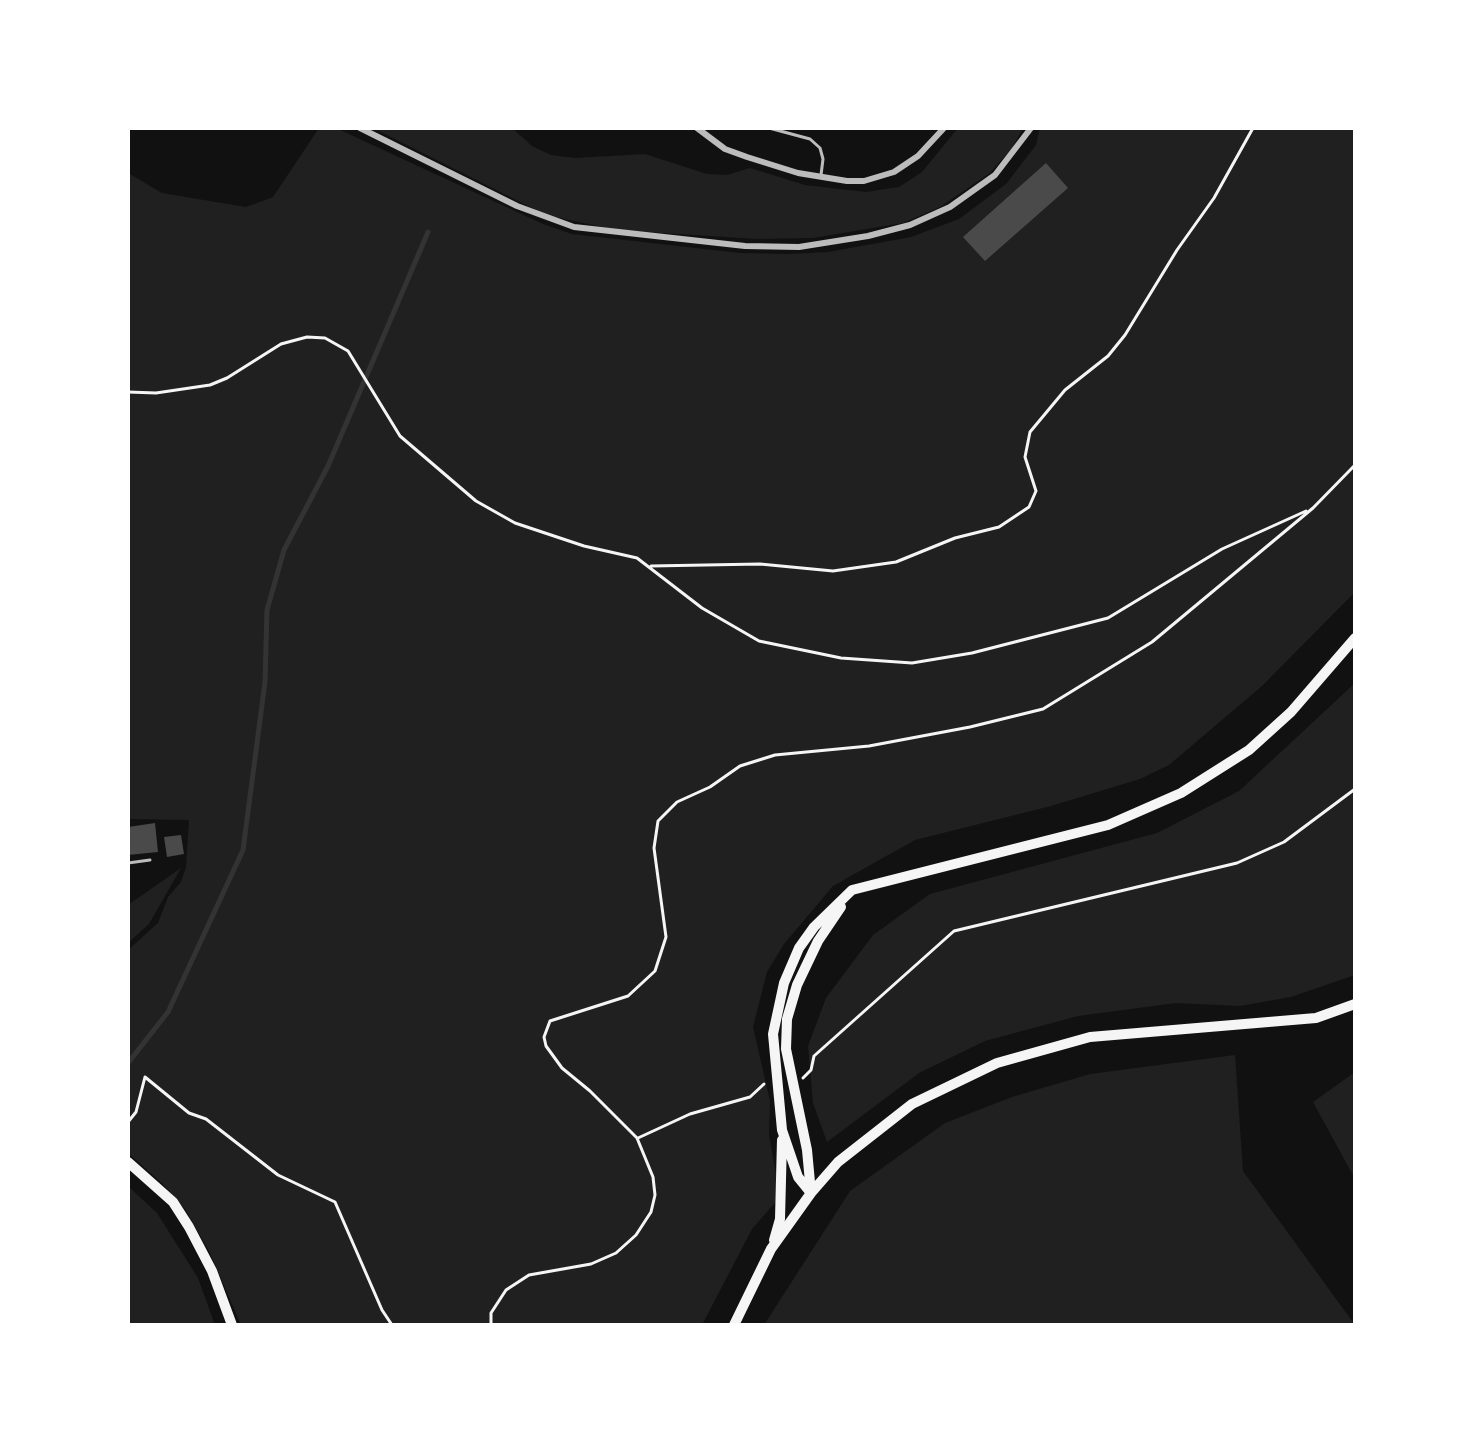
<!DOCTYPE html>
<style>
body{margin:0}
#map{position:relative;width:1483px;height:1453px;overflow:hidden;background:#111;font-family:Inter,sans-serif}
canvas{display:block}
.frame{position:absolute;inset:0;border:130px solid #fff;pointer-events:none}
</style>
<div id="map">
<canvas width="1483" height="1453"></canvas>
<div class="frame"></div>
</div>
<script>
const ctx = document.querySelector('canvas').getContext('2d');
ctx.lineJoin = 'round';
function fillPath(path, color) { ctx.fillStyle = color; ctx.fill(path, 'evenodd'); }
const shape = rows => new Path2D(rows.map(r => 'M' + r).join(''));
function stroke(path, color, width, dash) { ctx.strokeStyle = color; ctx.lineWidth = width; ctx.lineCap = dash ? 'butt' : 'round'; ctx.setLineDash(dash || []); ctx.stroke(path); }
fillPath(shape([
 [319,128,336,128,543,224,572,234,740,253,788,254,828,252,911,237,959,219,1006,184,1036,145,1040,128,1355,128,1355,592,1262,686,1169,765,1140,779,1051,806,915,840,833,886,784,944,767,972,753,1027,770,1101,769,1135,780,1197,752,1229,702,1325,241,1325,210,1253,185,1209,162,1183,128,1153,128,950,158,923,168,897,181,882,186,867,189,820,128,819,128,173,162,193,246,207,273,197],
 [373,128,512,128,532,146,551,155,575,158,645,154,707,174,727,175,750,168,805,185,866,192,899,187,922,172,958,128,1023,128,1012,148,990,173,940,207,903,223,813,238,756,239,616,230,546,215],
 [1355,683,1355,975,1291,997,1240,1006,1176,1003,1078,1016,985,1041,919,1073,827,1142,813,1103,808,1046,826,998,873,935,930,894,1157,833,1239,791],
 [181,868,149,924,128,943,128,905],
 [1235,1055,1243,1171,1355,1325,764,1325,850,1191,945,1123,1012,1097,1090,1074],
 [1355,1072,1355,1179,1313,1102],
 [128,1186,157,1213,198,1278,215,1325,128,1325]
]), '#202020');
stroke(shape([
 [128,1063,168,1012,243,850,265,682,267,610,284,550,328,466,428,232]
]), '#333', 5);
fillPath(shape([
 [1046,163,1068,188,985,261,963,237],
 [155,823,158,852,128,855,128,827],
 [181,835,184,854,167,857,164,837]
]), '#4a4a4a');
stroke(shape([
 [128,392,156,393,210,385,227,378,281,344,307,337,325,338,348,351,400,436,476,501,515,523,584,546,637,558,702,608,759,641,841,658,912,663,972,653,1108,618,1222,549,1306,511],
 [651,566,760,564,833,571,896,562,955,538,999,527,1029,507,1036,491,1025,457,1030,432,1065,390,1108,356,1125,335,1177,250,1214,198,1253,128],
 [803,1078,811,1070,814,1056,954,931,1237,863,1284,842,1355,789],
 [128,1122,136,1112,145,1077,189,1113,206,1119,278,1175,335,1202,382,1310,392,1325],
 [638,1138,690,1114,750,1097,764,1084],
 [491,1325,491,1313,506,1290,529,1275,591,1264,616,1253,636,1235,651,1212,655,1195,653,1177,637,1138,590,1091,562,1068,546,1046,544,1037,550,1021,628,996,655,971,666,937,654,848,658,821,677,802,710,787,740,766,775,755,869,746,970,727,1043,709,1152,642,1313,508,1355,465]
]), '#f5f5f5', 3);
stroke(shape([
 [769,128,810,139,820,148,823,159,821,175],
 [128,863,150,860]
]), '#bcbcbc', 3);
stroke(shape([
 [360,128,517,206,574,227,745,246,799,247,868,236,910,225,950,207,995,175,1031,128],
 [697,128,725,149,747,157,798,173,847,181,864,181,894,172,918,156,944,128]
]), '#bcbcbc', 6);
stroke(shape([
 [128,1162,173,1202,189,1227,212,1271,232,1325],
 [811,1193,798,1177,782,1130,773,1034,784,983,799,948,814,927,852,890,1108,825,1181,793,1249,750,1291,712,1355,638],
 [811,1193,807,1150,786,1049,787,1019,797,985,818,941,841,907],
 [774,1240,780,1219,782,1140],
 [734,1325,771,1249,811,1193,838,1162,912,1104,997,1063,1090,1037,1316,1018,1355,1004]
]), '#f5f5f5', 10);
</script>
